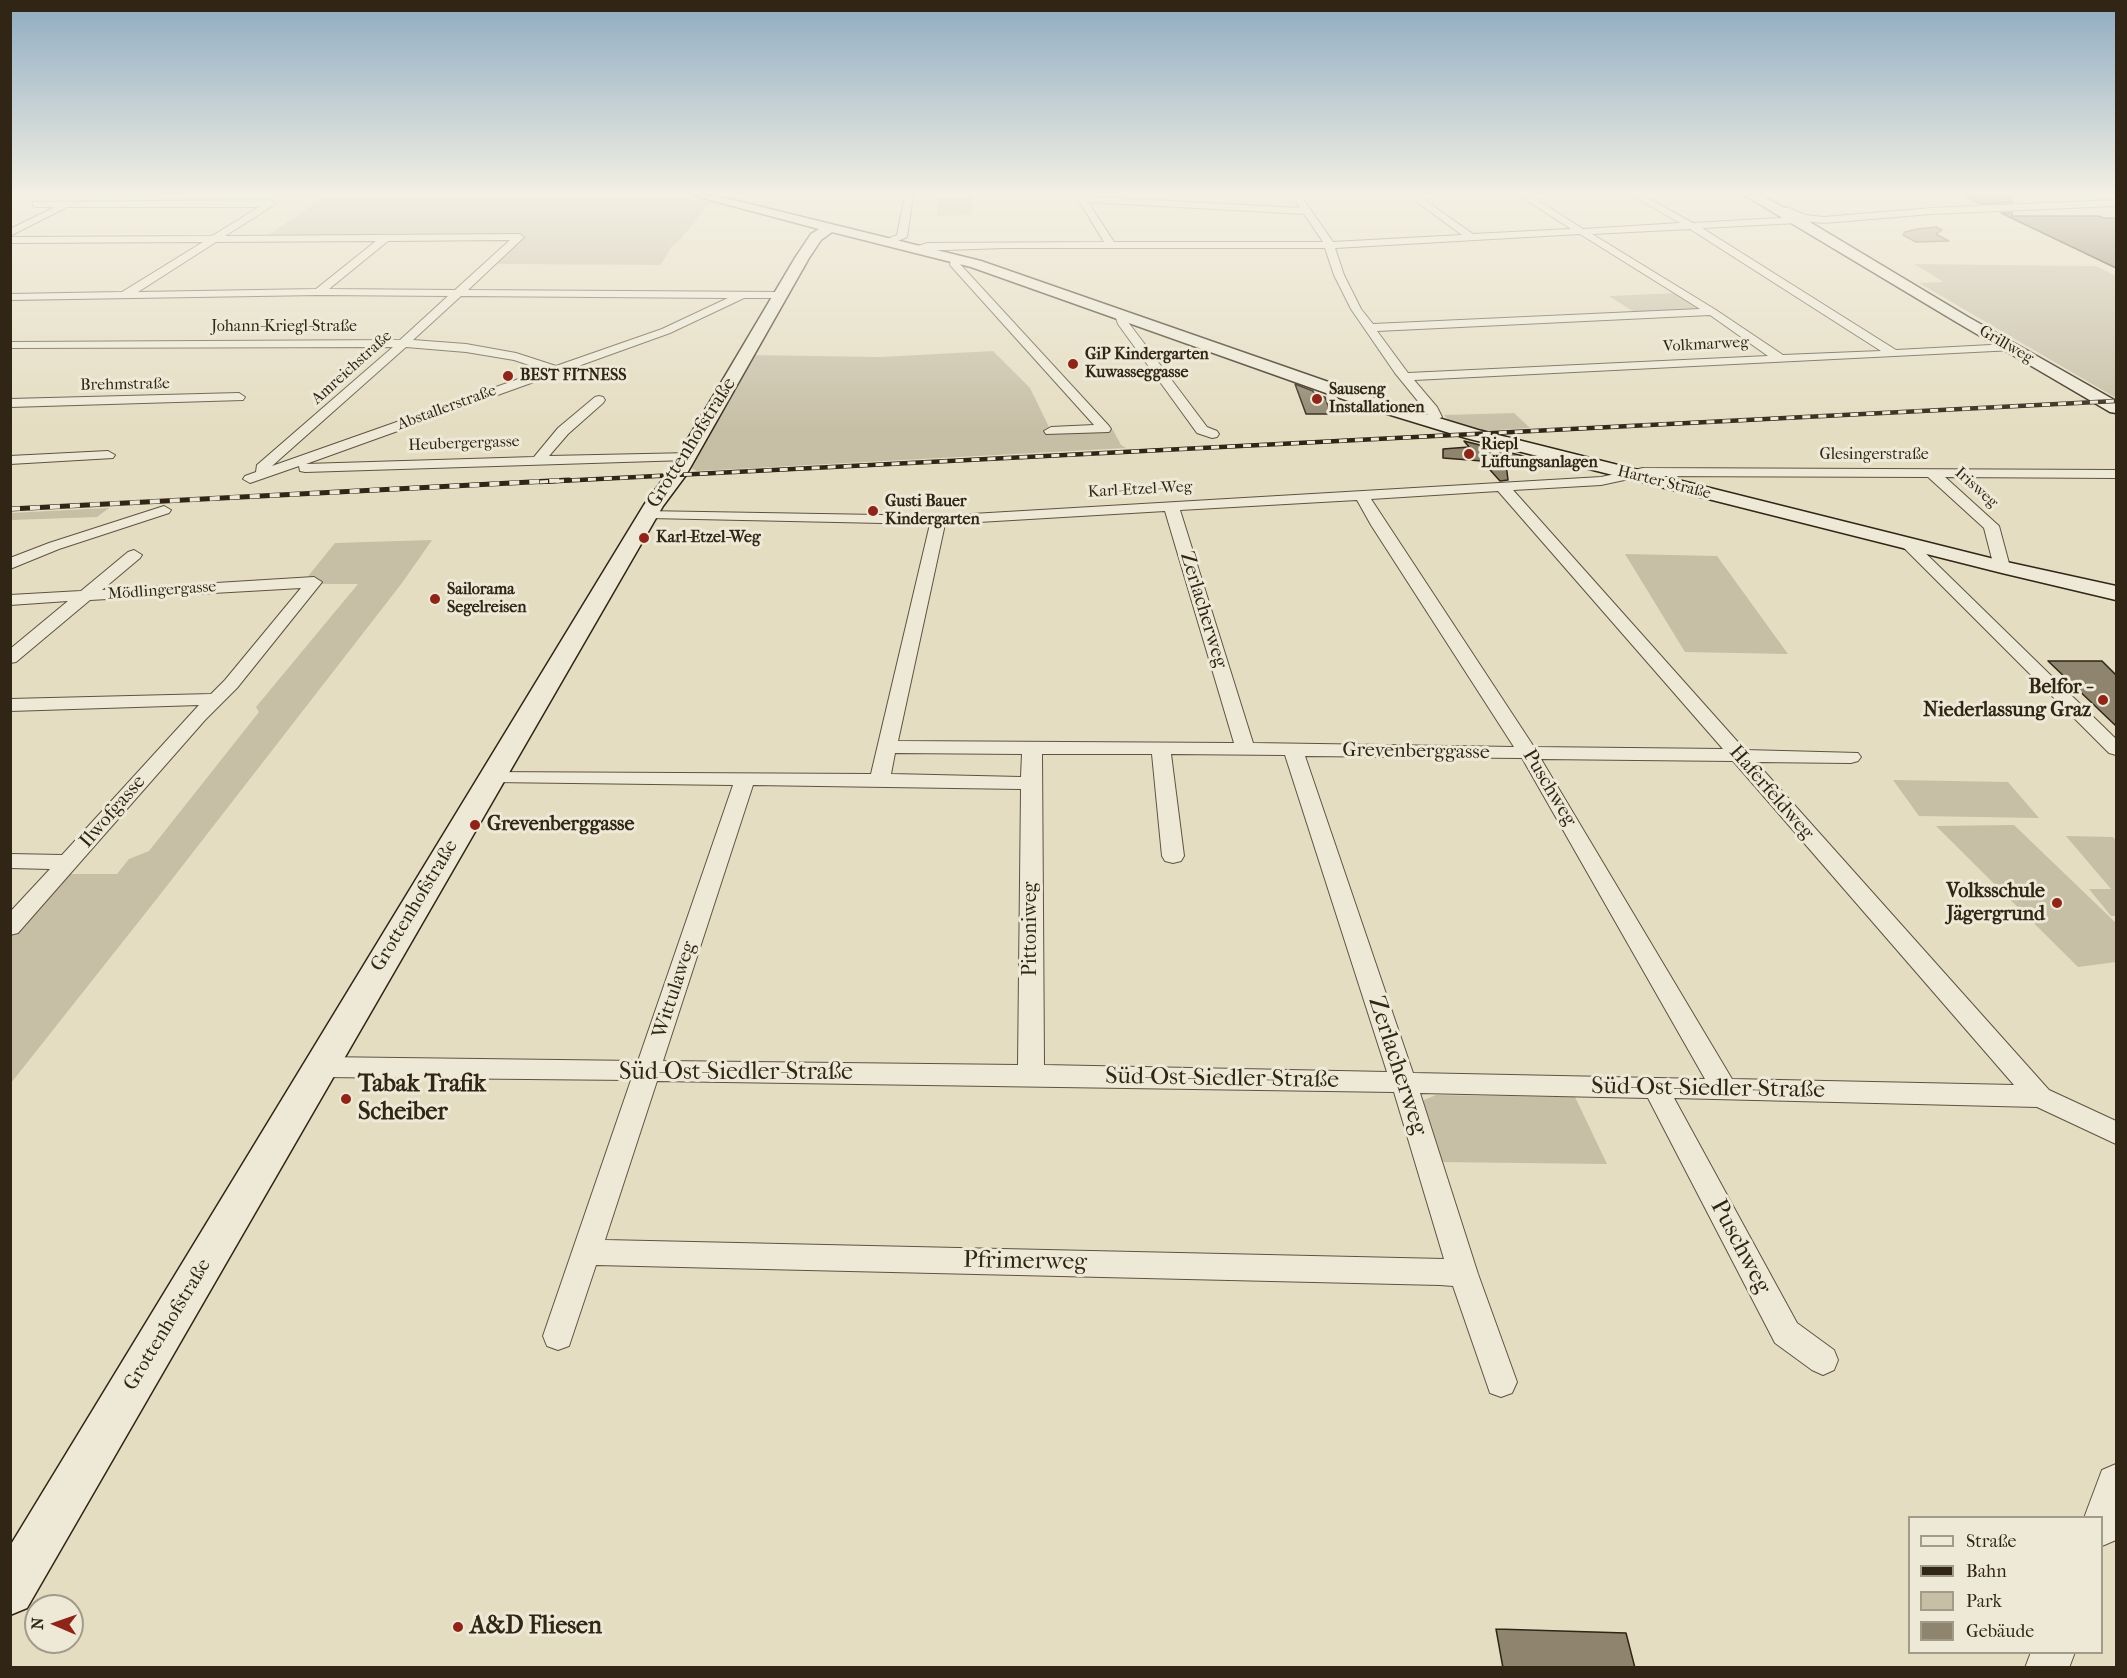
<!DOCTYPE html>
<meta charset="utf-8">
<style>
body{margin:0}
#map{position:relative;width:2127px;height:1678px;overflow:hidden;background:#e5ddc2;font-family:"IM FELL French Canon",serif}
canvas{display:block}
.frame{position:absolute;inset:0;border:12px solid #312515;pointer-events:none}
.legend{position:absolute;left:1908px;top:1516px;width:195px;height:138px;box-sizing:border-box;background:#eee9d7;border:2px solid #a29b89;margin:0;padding:8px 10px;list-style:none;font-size:18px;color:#312515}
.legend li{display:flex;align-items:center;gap:12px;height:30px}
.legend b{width:30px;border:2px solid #a29b89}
.north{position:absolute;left:24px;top:1594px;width:60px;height:60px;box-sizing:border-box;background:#eee9d7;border:2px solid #a29b89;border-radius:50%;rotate:272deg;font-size:16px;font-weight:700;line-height:24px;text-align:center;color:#312515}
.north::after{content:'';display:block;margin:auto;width:21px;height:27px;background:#8f2418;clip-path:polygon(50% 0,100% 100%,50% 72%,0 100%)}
</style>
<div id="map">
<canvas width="2127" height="1678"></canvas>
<div class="frame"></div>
<ul class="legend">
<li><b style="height:8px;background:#eee9d7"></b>Straße</li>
<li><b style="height:8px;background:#312515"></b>Bahn</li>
<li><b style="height:16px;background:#c6bea5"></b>Park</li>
<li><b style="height:16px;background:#8f856f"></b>Gebäude</li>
</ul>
<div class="north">N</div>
</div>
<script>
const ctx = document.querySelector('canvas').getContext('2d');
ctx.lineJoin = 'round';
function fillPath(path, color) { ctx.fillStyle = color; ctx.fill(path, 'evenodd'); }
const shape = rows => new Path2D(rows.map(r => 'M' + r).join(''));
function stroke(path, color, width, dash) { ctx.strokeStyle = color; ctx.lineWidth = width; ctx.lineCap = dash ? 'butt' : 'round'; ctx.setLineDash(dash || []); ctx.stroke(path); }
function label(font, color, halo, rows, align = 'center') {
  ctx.font = font + ' "IM FELL French Canon",serif'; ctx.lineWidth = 6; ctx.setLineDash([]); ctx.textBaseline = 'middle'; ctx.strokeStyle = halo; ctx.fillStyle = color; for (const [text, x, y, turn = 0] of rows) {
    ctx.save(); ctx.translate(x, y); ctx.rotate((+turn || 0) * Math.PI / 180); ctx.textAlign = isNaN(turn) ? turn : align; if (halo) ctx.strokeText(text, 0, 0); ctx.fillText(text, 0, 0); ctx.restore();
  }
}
fillPath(shape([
 [326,196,675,196,710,202,681,239,672,246,661,265,495,264,524,237,522,236,264,238],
 [938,196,972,196,972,215,937,216],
 [1914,264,2083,266,2096,266,2116,276,2116,398,1919,283,1944,282],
 [1678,293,1701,309,1637,314,1609,296],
 [993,351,1030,388,1051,431,1113,430,1121,445,1126,448,697,471,689,467,752,355,880,357],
 [1514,413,1530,428,1480,431,1450,422,1444,415],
 [109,508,97,517,11,520,11,513],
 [432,540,402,583,159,896,11,1083,10,917,50,874,117,874,129,859,149,851,259,712,256,707,358,584,315,584,305,580,335,543],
 [1625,554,1717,556,1788,654,1685,652],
 [1893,780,2008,782,2039,818,1919,816],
 [2014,825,2116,923,2116,962,2078,967,1936,826],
 [2066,836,2113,837,2116,841,2116,916,2111,916,2089,889,2111,889],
 [1436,1095,1575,1097,1607,1164,1439,1162,1421,1108,1424,1100]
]), '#c6bea5');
const water = shape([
 [1936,227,1942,230,1936,234,1949,241,1916,242,1903,235,1905,232,1917,229,1936,227]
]);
fillPath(water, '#a89e87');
stroke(water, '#786e59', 1.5);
const building = shape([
 [1966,196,2011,196,2012,202,1981,204,1966,196],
 [2001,213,2012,213,2012,216,2098,216,2104,218,2116,218,2116,268,2001,213],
 [1295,384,1313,391,1315,395,1325,397,1331,414,1306,414,1295,384],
 [1464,441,1523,456,1521,464,1506,463,1508,480,1500,481,1482,461,1443,458,1443,449,1469,447,1464,441],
 [2048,661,2102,661,2116,675,2116,726,2048,661],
 [1496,1629,1626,1633,1635,1668,1503,1668,1496,1629]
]);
fillPath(building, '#8f856f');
stroke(building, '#312515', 1.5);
const minor = shape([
 [905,196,913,196,907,237,891,244,885,244,885,240,897,235,905,196],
 [1076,196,1300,208,1292,196,1301,196,1333,242,1462,235,1409,196,1419,196,1473,234,1571,229,1520,196,1531,196,1583,229,1680,223,1633,196,1644,196,1693,223,1795,217,1784,212,1782,210,1787,207,1805,215,1824,217,1931,208,2116,200,2116,206,1931,214,1824,223,1802,221,1798,223,1702,228,1896,350,2010,344,2016,348,2014,350,1414,380,1437,407,1442,417,1429,425,1422,421,1428,416,1426,411,1395,373,1351,309,1334,275,1325,248,1004,248,916,251,911,248,928,243,1104,242,1076,196],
 [1088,202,1304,214,1323,242,1114,242,1088,202],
 [1690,229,1881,351,1783,355,1716,310,1592,234,1690,229],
 [1580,234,1700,309,1373,324,1361,309,1344,275,1335,248,1580,234],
 [1710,315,1768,356,1408,373,1377,331,1710,315],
 [271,200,275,203,274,205,225,236,519,234,524,237,522,239,468,290,781,292,786,295,781,298,744,298,670,333,306,464,534,457,558,428,595,397,599,396,603,397,605,400,603,403,568,434,549,456,692,453,694,456,687,460,305,472,300,471,299,466,250,483,243,479,245,476,256,472,257,465,393,347,10,348,10,342,400,340,448,296,319,295,10,300,10,294,122,292,203,242,10,243,10,237,212,236,259,207,67,207,10,236,10,229,55,207,36,207,33,206,33,202,271,200],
 [510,240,455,290,329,289,388,241,510,240],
 [376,241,316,289,138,292,216,242,376,241],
 [461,296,728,298,662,329,556,366,516,353,466,344,413,340,461,296],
 [406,347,466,352,514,360,544,370,272,466,406,347],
 [951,256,959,256,959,263,1109,426,1111,429,1109,432,1046,434,1044,431,1051,427,1094,425,950,265,951,256],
 [1126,313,1132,316,1128,322,1207,427,1217,431,1219,434,1217,437,1212,438,1197,433,1118,324,1116,318,1126,313],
 [239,393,245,397,243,400,10,407,10,399,239,393],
 [108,451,115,455,113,458,10,464,10,456,108,451],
 [1643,468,2116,470,2116,478,1945,477,1999,526,2010,567,2002,572,1994,567,1984,528,1928,477,1643,476,1601,485,1513,490,1745,750,1858,753,1861,757,1858,761,1851,763,1756,762,2049,1090,2116,1121,2116,1144,2037,1107,1674,1098,1797,1323,1834,1350,1838,1360,1834,1370,1823,1375,1812,1370,1775,1343,1648,1098,1420,1093,1478,1274,1517,1382,1512,1393,1501,1397,1490,1393,1453,1286,1440,1285,596,1265,569,1346,558,1350,547,1346,543,1336,631,1080,320,1077,311,1074,307,1067,311,1060,320,1057,638,1061,733,785,492,782,485,780,482,776,485,772,871,774,930,524,649,518,644,517,642,514,644,511,938,516,1601,477,1643,468],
 [1498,491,1723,749,1534,747,1371,499,1498,491],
 [1357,500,1371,525,1514,747,1253,743,1180,510,1357,500],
 [1165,511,1234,743,898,741,945,524,1165,511],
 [895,753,1022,754,1021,777,891,774,895,753],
 [1042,754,1152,754,1162,856,1165,861,1173,863,1181,861,1184,856,1171,754,1285,755,1387,1072,1044,1065,1042,754],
 [1305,756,1522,758,1705,1079,1413,1073,1305,756],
 [1541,759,1733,761,2014,1085,1732,1079,1541,759],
 [753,785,1021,789,1018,1065,663,1061,753,785],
 [657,1081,1394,1092,1444,1259,605,1240,657,1081],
 [164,506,171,510,169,513,59,549,10,569,10,558,49,543,164,506],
 [1907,538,1912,540,2116,739,2116,755,2109,753,1899,543,1907,538],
 [134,550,142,555,140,558,102,590,314,577,322,582,237,688,205,720,18,933,10,935,10,912,50,869,10,868,10,854,62,855,199,705,10,711,10,699,211,694,225,680,301,588,90,600,16,662,10,663,10,649,68,601,10,605,10,595,81,591,128,552,134,550]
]);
const tertiary = shape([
 [2116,1464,2116,1540,2102,1546,2102,1518,2084,1518,2102,1470,2116,1464],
 [2031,1652,2075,1652,2069,1668,2025,1668,2031,1652]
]);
const secondary = shape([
 [695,196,717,196,981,261,1383,401,1478,430,2002,561,2116,586,2116,600,2002,573,1466,438,1371,409,971,267,832,232,821,240,809,258,686,475,663,506,27,1608,10,1615,10,1546,644,505,667,474,795,258,811,234,819,229,695,196],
 [1746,196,1762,196,1798,215,1968,317,2116,401,2116,413,2110,412,1958,323,1746,196]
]);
stroke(minor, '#5e5340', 2);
stroke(tertiary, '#5e5340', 2);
stroke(secondary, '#312515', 3);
fillPath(minor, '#eee9d7');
fillPath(tertiary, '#eee9d7');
fillPath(secondary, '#eee9d7');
const railFar1 = shape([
 [540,482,2116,401]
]);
const rail = shape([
 [10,509,569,480]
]);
stroke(railFar1, '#312515', 4.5);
stroke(rail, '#312515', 5);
stroke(railFar1, '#eee9d7', 3, [8]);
stroke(rail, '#eee9d7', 4, [10]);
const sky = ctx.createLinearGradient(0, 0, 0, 431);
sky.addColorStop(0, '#8eabc1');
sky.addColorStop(0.45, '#f3f0e4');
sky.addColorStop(1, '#f3f0e400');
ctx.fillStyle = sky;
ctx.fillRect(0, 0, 2127, 431);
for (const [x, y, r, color] of [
 [1073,364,6,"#8f2418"],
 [508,376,6,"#8f2418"],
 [1317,399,6,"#8f2418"],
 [1469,454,6,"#8f2418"],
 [873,511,6,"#8f2418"],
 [644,538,6,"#8f2418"],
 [435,599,6,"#8f2418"],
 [2103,700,6,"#8f2418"],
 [475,825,6,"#8f2418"],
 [2057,903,6,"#8f2418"],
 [346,1099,6,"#8f2418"],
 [458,1627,6,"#8f2418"]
]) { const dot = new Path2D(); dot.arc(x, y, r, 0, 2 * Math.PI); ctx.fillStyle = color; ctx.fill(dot); stroke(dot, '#eee9d7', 2); }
label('16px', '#312515', '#eee9d7', [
 ["Johann-Kriegl-Straße",284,327],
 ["Volkmarweg",1706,345,-3],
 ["Grillweg",2006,345,30],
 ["Amreichstraße",352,368,-42],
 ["Brehmstraße",125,385,-1],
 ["Abstallerstraße",447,408,-20],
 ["Heubergergasse",464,444,-2],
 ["Glesingerstraße",1874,455],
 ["Harter Straße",1664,483,14],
 ["Irisweg",1976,488,42],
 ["Karl-Etzel-Weg",1140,490,-3],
 ["Mödlingergasse",162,591,-4]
]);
label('bold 16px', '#312515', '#eee9d7', [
 ["GiP Kindergarten",1085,355],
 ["Kuwasseggasse",1085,373],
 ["BEST FITNESS",520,376],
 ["Sauseng",1329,390],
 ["Installationen",1329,408],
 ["Riepl",1481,445],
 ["Lüftungsanlagen",1481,463],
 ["Gusti Bauer",885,502],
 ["Kindergarten",885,520],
 ["Karl-Etzel-Weg",656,538],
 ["Sailorama",447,590],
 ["Segelreisen",447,608]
], 'left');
label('20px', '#312515', '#eee9d7', [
 ["Grottenhofstraße",692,443,-58],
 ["Zerlacherweg",1203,610,73],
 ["Grevenberggasse",1416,752,1],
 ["Puschweg",1549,788,59],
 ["Haferfeldweg",1771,793,49],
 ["Ilwofgasse",113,812,-49],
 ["Grottenhofstraße",415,906,-59],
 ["Pittoniweg",1031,929,-90],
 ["Wittulaweg",675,990,-72],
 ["Grottenhofstraße",168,1325,-59]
]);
label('bold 20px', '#312515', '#eee9d7', [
 ["Belfor -",2091,688],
 ["Niederlassung Graz",2091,711],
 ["Grevenberggasse",487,825,"left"],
 ["Volksschule",2045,892],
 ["Jägergrund",2045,915]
], 'right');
label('24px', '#312515', '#eee9d7', [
 ["Zerlacherweg",1397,1066,72],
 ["Süd-Ost-Siedler-Straße",736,1073],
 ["Süd-Ost-Siedler-Straße",1222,1079,1],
 ["Süd-Ost-Siedler-Straße",1708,1089,1],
 ["Puschweg",1740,1247,62],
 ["Pfrimerweg",1025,1262,1]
]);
label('bold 24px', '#312515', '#eee9d7', [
 ["Tabak Trafik",358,1085],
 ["Scheiber",358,1113],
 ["A&D Fliesen",470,1627]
], 'left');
</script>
